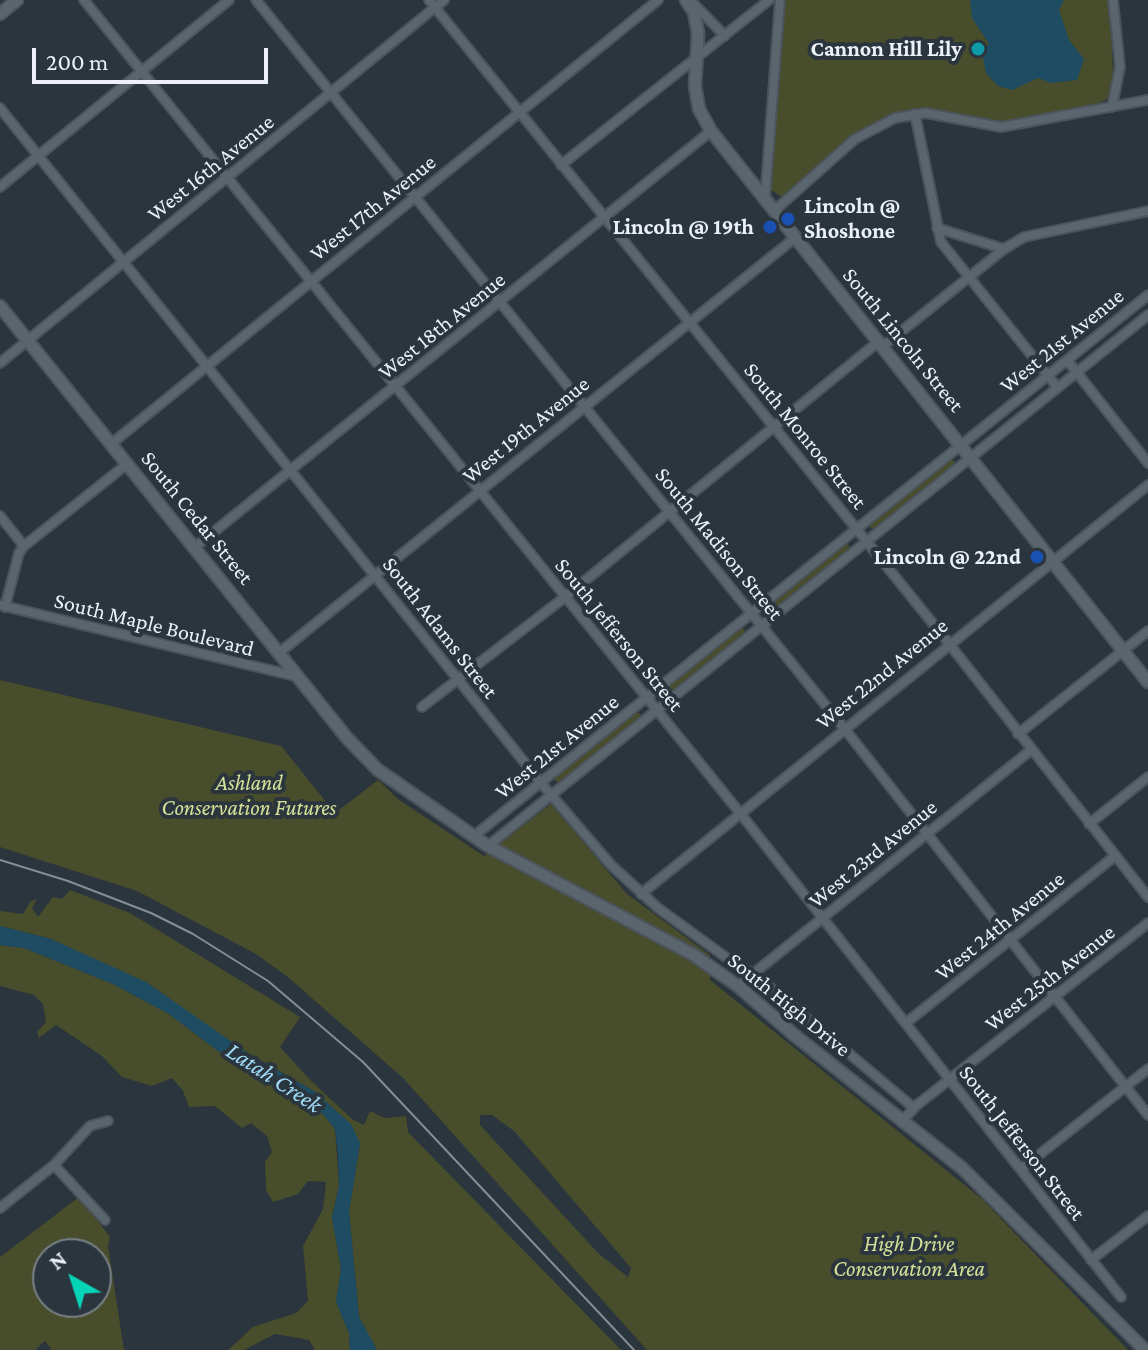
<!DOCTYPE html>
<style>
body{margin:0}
#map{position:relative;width:1148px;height:1350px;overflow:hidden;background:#2b353d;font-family:"Crimson Pro",serif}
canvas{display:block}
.north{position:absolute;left:32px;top:1238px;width:80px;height:80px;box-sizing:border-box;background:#2b353d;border:2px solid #788087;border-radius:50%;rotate:321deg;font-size:22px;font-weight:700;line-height:32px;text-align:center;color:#ebf1f7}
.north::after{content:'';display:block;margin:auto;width:28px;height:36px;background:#05d5b6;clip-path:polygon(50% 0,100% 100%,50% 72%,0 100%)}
.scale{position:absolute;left:32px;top:48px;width:236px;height:36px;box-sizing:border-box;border:4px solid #ebf1f7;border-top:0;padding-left:10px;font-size:24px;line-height:28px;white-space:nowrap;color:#ebf1f7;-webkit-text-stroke:6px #2b353d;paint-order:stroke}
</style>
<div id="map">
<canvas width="1148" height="1350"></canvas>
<div class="north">N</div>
<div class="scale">200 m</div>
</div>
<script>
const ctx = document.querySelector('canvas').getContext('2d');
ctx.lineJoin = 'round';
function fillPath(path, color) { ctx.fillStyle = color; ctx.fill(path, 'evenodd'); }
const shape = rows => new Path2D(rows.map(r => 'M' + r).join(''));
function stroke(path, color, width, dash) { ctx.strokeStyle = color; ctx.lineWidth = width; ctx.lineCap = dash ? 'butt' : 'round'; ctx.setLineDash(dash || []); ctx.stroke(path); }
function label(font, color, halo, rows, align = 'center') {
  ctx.font = font + ' "Crimson Pro",serif'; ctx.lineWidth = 8; ctx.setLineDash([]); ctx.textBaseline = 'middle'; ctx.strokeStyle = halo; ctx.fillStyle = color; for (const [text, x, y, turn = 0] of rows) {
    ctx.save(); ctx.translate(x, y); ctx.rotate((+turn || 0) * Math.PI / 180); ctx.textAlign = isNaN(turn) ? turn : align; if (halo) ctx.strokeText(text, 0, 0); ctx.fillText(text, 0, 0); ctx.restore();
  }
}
fillPath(shape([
 [785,0,1109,0,1114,88,1108,98,1094,107,1020,121,983,122,921,109,888,116,853,137,791,194,780,196,770,189],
 [950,460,955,461,954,466,875,529,870,528,871,523],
 [845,544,849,545,849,549,770,613,765,612,766,607],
 [739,628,745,629,744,634,665,697,660,697,661,692],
 [0,680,281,746,335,813,378,780,399,800,484,856,551,804,627,894,710,955,710,980,982,1199,1128,1350,647,1350,403,1078,289,978,256,954,137,891,0,847],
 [480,1115,492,1115,514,1131,631,1268,628,1277,599,1254,480,1125],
 [634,713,640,713,639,718,560,782,555,781,555,776],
 [70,890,130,913,300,1017,280,1047,310,1080,352,1119,364,1125,370,1111,385,1118,406,1116,408,1132,621,1350,377,1350,359,1317,349,1211,360,1143,314,1091,51,939,0,926,0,911,23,914,31,901,37,899,32,908,38,917,53,897,62,899],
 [0,945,24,948,113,984,169,1014,243,1070,323,1114,335,1129,339,1186,332,1217,341,1269,336,1302,349,1333,350,1350,315,1350,309,1340,275,1334,244,1350,228,1350,253,1327,296,1313,308,1301,303,1246,323,1209,326,1182,308,1181,298,1194,273,1202,266,1190,265,1162,272,1152,267,1136,251,1123,242,1128,215,1106,189,1107,183,1091,172,1078,152,1086,122,1077,102,1056,56,1025,39,1038,37,1032,46,1022,43,1004,34,995,0,986],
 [79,1197,110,1237,108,1246,124,1350,52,1350,45,1341,35,1350,0,1350,0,1257],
 [48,1254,96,1254,96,1302,48,1302]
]), '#484d2b');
fillPath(shape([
 [970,0,1064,0,1059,10,1069,40,1084,59,1077,80,1051,83,1038,78,1012,90,998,86,986,73,982,52,989,44,972,18],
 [0,926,51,939,146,982,255,1058,314,1091,351,1124,360,1143,349,1212,359,1317,377,1350,350,1350,349,1333,336,1302,341,1269,332,1217,339,1186,338,1153,335,1129,323,1114,243,1070,169,1014,113,984,24,948,0,945]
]), '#1e4c62');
const street = shape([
 [84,0,740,813,1121,1297],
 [256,0,844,728,1148,1115],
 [429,0,943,636,1148,897],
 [692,2,725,36],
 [1112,107,1120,67,1113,0],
 [0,108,541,783,611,865,658,908,742,969,753,973,914,1108],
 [915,114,941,242,1057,387],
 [561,165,769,0],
 [0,187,229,0],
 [765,199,780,0],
 [774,211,855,139,895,118,926,113,1001,127,1148,100],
 [937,228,1004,249,1024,237,1148,211],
 [882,347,1004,249],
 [1067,360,1148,463],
 [0,363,444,0],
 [111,444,658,0],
 [0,516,24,546],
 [195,547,711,131],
 [0,605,299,677],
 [5,607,19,553,24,546,127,464],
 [280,652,796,237],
 [422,707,565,597,878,342],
 [1018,734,1148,631],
 [1089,824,1148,777],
 [474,836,1148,295],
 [488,846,1148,315],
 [641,894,1148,485],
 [738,986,1031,750],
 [906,1023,1115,856],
 [901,1122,917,1105,1148,923],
 [54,1165,105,1220],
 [1021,1169,1148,1069],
 [0,1208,54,1165,90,1126,108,1121],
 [1091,1260,1148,1216]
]);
const secondary = shape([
 [686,0,694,12,698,33,695,86,699,109,711,131,1148,682],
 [0,14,17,0],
 [0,306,347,738,378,770,488,846,692,954,738,986,793,1034,962,1168,1145,1350]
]);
stroke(street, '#4b535b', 12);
stroke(secondary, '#4b535b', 15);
stroke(street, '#5a656e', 8);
stroke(secondary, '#5a656e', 11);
stroke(shape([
 [0,860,68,881,151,913,193,934,268,981,363,1062,634,1350]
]), '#858e95', 2);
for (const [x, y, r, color] of [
 [978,49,8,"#0f9aa8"],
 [788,219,8,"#1a4fb4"],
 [770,227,8,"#1a4fb4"],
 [1037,557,8,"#1a4fb4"]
]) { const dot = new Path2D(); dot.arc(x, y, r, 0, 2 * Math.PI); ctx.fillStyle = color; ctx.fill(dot); stroke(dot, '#2b353d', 3); }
label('bold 22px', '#ebf1f7', '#2b353d', [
 ["Cannon Hill Lily",962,49],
 ["Lincoln @",804,206,"left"],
 ["Shoshone",804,231,"left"],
 ["Lincoln @ 19th",754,227],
 ["Lincoln @ 22nd",1021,557]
], 'right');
label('22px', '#ebf1f7', '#2b353d', [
 ["West 16th Avenue",211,168,-39],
 ["West 17th Avenue",373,208,-39],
 ["West 18th Avenue",442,326,-39],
 ["South Lincoln Street",903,340,51],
 ["West 21st Avenue",1062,341,-39],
 ["West 19th Avenue",526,430,-39],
 ["South Monroe Street",805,436,51],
 ["South Cedar Street",197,518,51],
 ["South Madison Street",719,544,51],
 ["South Maple Boulevard",154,625,14],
 ["South Adams Street",440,628,52],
 ["South Jefferson Street",619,635,51],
 ["West 22nd Avenue",882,674,-39],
 ["West 21st Avenue",557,747,-39],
 ["West 23rd Avenue",873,854,-39],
 ["West 24th Avenue",1000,926,-39],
 ["West 25th Avenue",1050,978,-38],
 ["South High Drive",789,1005,39],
 ["South Jefferson Street",1022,1143,52]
]);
label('italic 22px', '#d5e099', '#2b353d', [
 ["Ashland",249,783],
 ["Conservation Futures",249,808],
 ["High Drive",909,1244],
 ["Conservation Area",909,1269]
]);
label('italic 24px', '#9fdaf8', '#2b353d', [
 ["Latah Creek",274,1078,33]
]);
</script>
